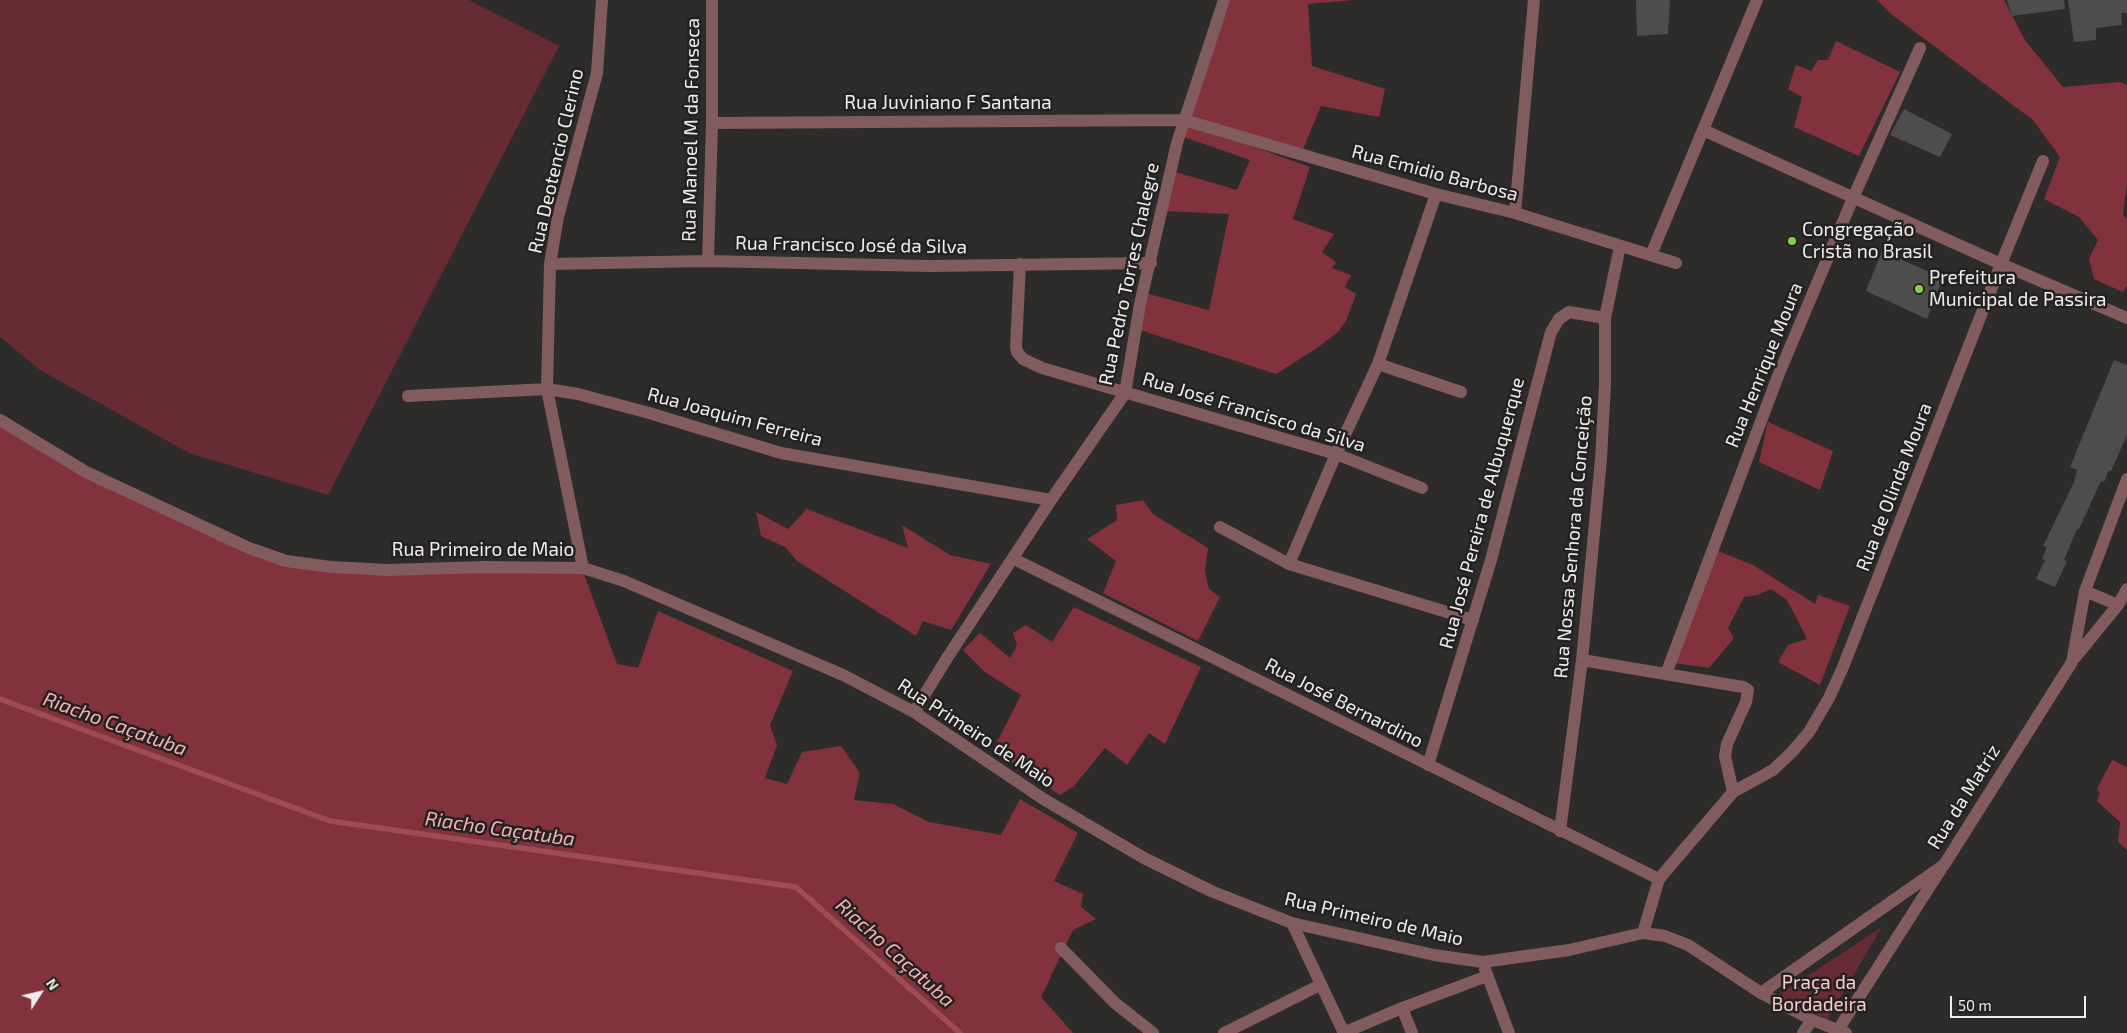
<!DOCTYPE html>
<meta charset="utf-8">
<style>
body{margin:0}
#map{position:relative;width:2127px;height:1033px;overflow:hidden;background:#2e2b2b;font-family:"Exo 2",sans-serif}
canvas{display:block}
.north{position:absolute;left:15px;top:968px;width:50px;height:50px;-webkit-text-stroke:4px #242121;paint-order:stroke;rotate:55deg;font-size:14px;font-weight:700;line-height:20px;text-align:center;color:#efeded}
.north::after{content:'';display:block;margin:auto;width:18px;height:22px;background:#efeded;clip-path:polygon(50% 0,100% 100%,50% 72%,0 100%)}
.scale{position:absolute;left:1950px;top:996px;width:136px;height:22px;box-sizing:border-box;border:2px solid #efeded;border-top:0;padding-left:6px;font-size:15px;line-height:18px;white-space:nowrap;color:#efeded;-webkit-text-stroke:4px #242121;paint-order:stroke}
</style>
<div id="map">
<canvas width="2127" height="1033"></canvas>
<div class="north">N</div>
<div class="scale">50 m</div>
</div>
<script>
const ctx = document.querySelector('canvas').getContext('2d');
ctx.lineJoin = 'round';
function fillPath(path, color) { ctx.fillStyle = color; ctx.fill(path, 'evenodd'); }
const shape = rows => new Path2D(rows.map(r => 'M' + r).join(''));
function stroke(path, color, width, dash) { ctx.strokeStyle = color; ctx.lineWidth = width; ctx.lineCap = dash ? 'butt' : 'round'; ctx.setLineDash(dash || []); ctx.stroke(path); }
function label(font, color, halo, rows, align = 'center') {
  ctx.font = font + ' "Exo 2",sans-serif'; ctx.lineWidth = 5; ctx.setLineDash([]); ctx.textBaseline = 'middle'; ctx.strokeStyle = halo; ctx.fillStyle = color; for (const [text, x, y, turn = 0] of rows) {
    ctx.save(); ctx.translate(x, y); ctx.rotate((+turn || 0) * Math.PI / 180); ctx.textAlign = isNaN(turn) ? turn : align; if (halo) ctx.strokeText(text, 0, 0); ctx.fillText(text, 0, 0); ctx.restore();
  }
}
fillPath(shape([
 [0,0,469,0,559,46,328,495,189,453,40,370,0,337],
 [1882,927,1827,1020,1778,995]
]), '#672b33');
fillPath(shape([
 [1219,0,1354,0,1308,4,1312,66,1385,89,1379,117,1321,106,1301,154,1241,142,1310,167,1293,219,1334,234,1322,252,1336,262,1332,268,1351,275,1345,287,1356,294,1346,321,1338,332,1317,348,1276,374,1137,329,1145,293,1209,310,1229,214,1163,211,1172,171,1237,190,1250,160,1181,136],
 [1877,0,2004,0,2025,40,2063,87,2120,82,2127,85,2127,184,2123,215,2127,219,2127,286,2123,292,2094,279,2089,259,2098,240,2079,217,2044,199,2060,157,2033,120,1891,14],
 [1836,41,1900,72,1859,156,1794,127,1802,97,1788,89,1796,65,1811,71,1818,60,1828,60],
 [0,419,100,482,274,563,396,574,581,566,617,664,638,668,658,611,793,671,770,725,777,745,765,778,787,784,802,752,841,746,860,773,854,800,893,804,929,822,1001,835,1020,799,1078,833,1054,881,1083,894,1081,907,1096,919,1073,930,1041,997,1073,1033,0,1033],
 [1768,422,1833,451,1820,490,1759,462],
 [1143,500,1153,514,1208,548,1205,571,1209,589,1220,597,1198,641,1103,593,1116,561,1087,539,1117,520,1116,505],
 [807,509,908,548,902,525,950,555,991,564,951,630,923,621,916,636,797,561,785,547,761,536,756,512,788,529],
 [1718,551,1753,565,1815,604,1818,595,1850,606,1820,685,1778,662,1788,645,1807,639,1787,600,1771,589,1757,595,1744,597,1728,628,1734,638,1709,668,1674,663],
 [1074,607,1201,667,1165,744,1149,733,1127,765,1105,748,1074,786,1060,795,993,750,1021,695,986,673,963,650,980,633,1010,658,1017,645,1013,633,1026,625,1052,642],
 [2112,760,2127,767,2127,850,2118,842,2120,822,2097,801,2100,793,2097,789]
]), '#82323d');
stroke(shape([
 [0,699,330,821,796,887,960,1033]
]), '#9e4b54', 5.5);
fillPath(shape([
 [1636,0,1670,0,1668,34,1637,36],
 [2007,0,2064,0,2065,9,2012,16],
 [2068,0,2127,0,2127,13,2121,13,2122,25,2096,28,2096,40,2074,42],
 [1904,109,1952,134,1940,157,1890,135],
 [1882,251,1943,278,1927,319,1866,291],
 [2114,360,2127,365,2127,435,2111,471,2109,470,2104,482,2101,481,2079,529,2077,529,2064,560,2067,561,2055,587,2036,579,2045,560,2042,559,2047,547,2043,546,2074,482,2077,470,2070,467]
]), '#4d4e4c');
stroke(shape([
 [712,123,1184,120,1436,194,1515,213,1676,263],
 [1703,130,2001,264,2127,318],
 [1515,213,1534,0],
 [1651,255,1757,0],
 [708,261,712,123,712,0],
 [550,264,708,261,929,266,1151,263],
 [1020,264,1016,347,1017,352,1023,359,1042,368,1336,454,1422,488],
 [1378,364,1461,392],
 [408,396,547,389,578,394,649,413,781,453,1051,500],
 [0,420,86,472,249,548,286,561,331,567,388,570,483,567,583,568,624,581,843,675,914,712,1045,800,1144,858,1211,891,1292,923,1434,955,1483,962,1569,950,1643,933,1665,936,1688,945,1761,993,1812,1020,1846,1033],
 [1220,527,1289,564,1473,620],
 [1014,559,1659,879],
 [1289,564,1336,454,1378,364,1436,194],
 [583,568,547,389,550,264,558,217,597,73,602,0],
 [2085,591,2118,605],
 [1582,660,1743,687,1748,690,1746,702,1727,744,1725,756,1733,792,1659,879,1643,933],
 [2073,660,2118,605,2127,589],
 [1666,674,1778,376,1853,198,1920,48],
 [914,712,947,658,1051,500,1125,393,1140,304,1177,143,1224,0],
 [1428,765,1491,560,1551,332,1559,319,1569,312,1605,318],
 [1733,792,1773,770,1792,752,1809,732,1829,698,1843,667,2001,264,2043,161],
 [1560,831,1582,660,1601,459,1605,384,1605,318,1620,246],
 [1292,923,1344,1033],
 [1061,948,1115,1003,1153,1033],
 [1485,969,1509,1033],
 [1761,993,1944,865,2072,662,2085,591,2127,479],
 [1402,1008,1412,1033],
 [1838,1030,1941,869],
 [1224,1033,1320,985],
 [1343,1033,1402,1008,1487,976],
 [1803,1033,1812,1020]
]), '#815b5e', 12);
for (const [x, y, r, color] of [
 [1792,241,5,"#83d04e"],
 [1919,289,5,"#83d04e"]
]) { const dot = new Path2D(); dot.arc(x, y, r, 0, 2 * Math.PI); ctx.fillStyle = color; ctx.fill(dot); stroke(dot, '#242121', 2); }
label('19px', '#efeded', '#242121', [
 ["Rua Juviniano F Santana",948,103],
 ["Rua Manoel M da Fonseca",691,130,-89],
 ["Rua Deotencio Clerino",556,161,-77],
 ["Rua Emidio Barbosa",1435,173,15],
 ["Rua Francisco José da Silva",851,245,1],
 ["Rua Pedro Torres Chalegre",1129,274,-78],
 ["Rua Henrique Moura",1764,365,-68],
 ["Rua José Francisco da Silva",1254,412,17],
 ["Rua Joaquim Ferreira",735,417,15],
 ["Rua de Olinda Moura",1894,487,-69],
 ["Rua José Pereira de Albuquerque",1482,513,-75],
 ["Rua Nossa Senhora da Conceição",1573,537,-85],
 ["Rua Primeiro de Maio",483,550],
 ["Rua José Bernardino",1344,703,27],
 ["Rua Primeiro de Maio",976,733,33],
 ["Rua da Matriz",1964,797,-58],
 ["Rua Primeiro de Maio",1374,919,13]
]);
label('19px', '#efeded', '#242121', [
 ["Congregação",1802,230],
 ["Cristã no Brasil",1802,252],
 ["Prefeitura",1929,278],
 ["Municipal de Passira",1929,300]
], 'left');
label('19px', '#fccbcd', '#242121', [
 ["Praça da",1819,983],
 ["Bordadeira",1819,1005]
]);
label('italic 20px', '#f8b0b5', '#242121', [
 ["Riacho Caçatuba",115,724,20],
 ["Riacho Caçatuba",500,829,8],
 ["Riacho Caçatuba",895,953,42]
]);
</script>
